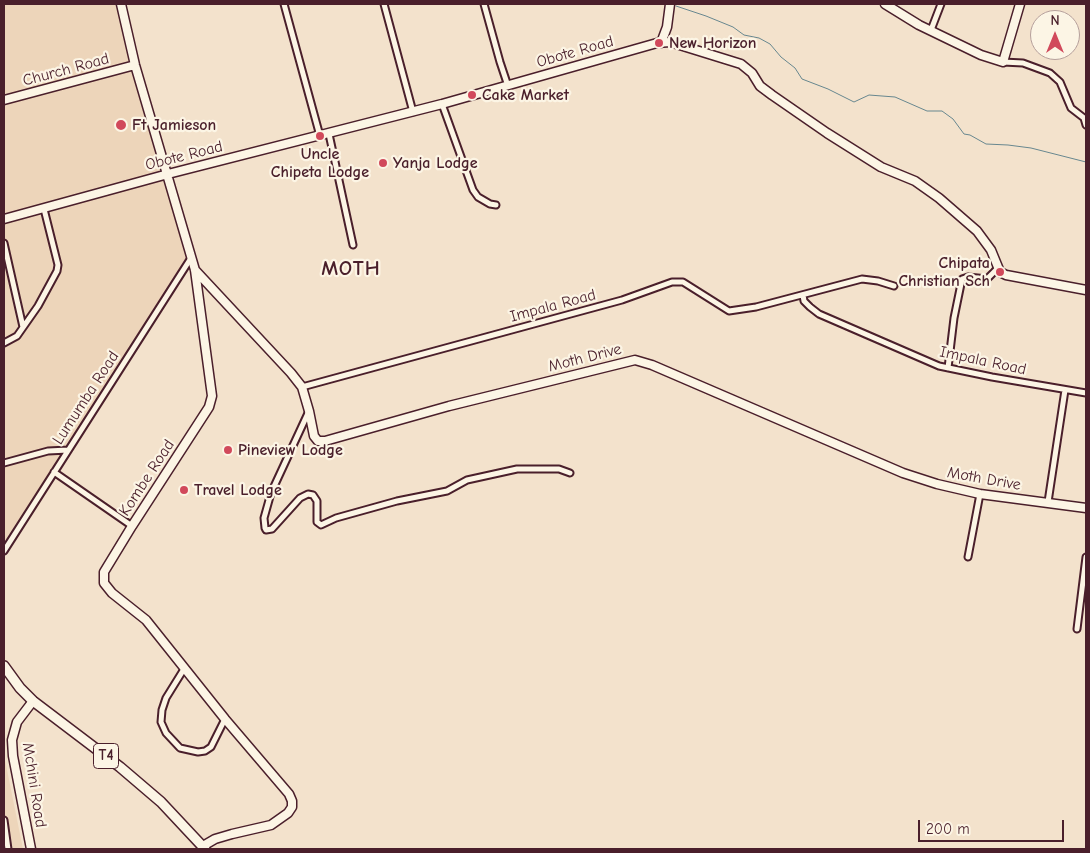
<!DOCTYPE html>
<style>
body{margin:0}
#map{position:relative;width:1090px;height:853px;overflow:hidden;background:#f3e2cc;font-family:"Comic Neue",sans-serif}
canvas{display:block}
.frame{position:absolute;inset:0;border:5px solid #4a1f2b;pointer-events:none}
.north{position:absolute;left:1030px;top:10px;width:50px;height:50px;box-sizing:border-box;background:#fcf5e5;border:1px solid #b59f9b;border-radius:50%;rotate:0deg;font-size:14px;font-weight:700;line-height:20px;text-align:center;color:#4a1f2b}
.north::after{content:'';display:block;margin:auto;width:18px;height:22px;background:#d1495b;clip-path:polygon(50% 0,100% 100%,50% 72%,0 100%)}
.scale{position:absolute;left:918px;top:820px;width:146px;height:22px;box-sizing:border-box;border:2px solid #4a1f2b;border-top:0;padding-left:6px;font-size:15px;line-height:18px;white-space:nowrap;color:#4a1f2b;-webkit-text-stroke:4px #fcf5e5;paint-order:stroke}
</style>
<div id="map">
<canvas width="1090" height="853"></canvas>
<div class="frame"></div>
<div class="north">N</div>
<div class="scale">200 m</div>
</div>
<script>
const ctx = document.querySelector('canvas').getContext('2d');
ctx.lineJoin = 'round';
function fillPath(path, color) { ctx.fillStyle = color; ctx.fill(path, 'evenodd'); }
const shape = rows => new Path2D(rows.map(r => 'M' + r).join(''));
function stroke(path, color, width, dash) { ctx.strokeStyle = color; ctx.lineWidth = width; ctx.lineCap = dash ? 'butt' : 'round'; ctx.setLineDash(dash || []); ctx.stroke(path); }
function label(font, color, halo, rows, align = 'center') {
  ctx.font = font + ' "Comic Neue",sans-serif'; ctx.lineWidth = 4.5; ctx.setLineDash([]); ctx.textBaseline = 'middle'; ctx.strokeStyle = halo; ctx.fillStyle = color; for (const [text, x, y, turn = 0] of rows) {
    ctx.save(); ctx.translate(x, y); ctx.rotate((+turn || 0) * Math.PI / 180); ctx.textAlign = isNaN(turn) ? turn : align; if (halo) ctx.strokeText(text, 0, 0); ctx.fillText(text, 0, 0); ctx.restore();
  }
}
fillPath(shape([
 [4,4,123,4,166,168,188,265,4,555],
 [4,755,23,849,4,849]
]), '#edd5ba');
stroke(shape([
 [676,6,706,16,733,27,744,35,759,38,770,44,781,57,795,68,802,79,828,89,854,102,869,95,895,97,927,111,942,111,953,119,964,134,970,135,986,144,1008,145,1031,148,1086,162]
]), '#67878f', 1);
const street = shape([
 [284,4,320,136],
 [384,4,413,112],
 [484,4,500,62,508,86],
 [931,30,941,4],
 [1003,62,1023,63,1050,73,1060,82,1071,108,1084,118,1086,125],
 [442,104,473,190,478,197,490,204,496,205],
 [329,134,353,245],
 [4,243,23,327],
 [803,295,804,301,810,307,819,314,939,366,992,377,1086,393],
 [4,343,17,336,38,306,57,271,58,265,44,209],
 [948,368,954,318,962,279,968,277,987,279,998,268],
 [302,387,622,300,672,282,683,282,729,311,756,307,862,279,878,281,894,286],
 [309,411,271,493,264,518,265,528,266,530,272,529,300,498,308,494,313,495,317,501,317,522,321,525,336,518,397,501,447,491,467,480,517,469,559,469,570,473],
 [4,463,48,451,68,450],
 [54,472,132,526],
 [1048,502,1065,390],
 [4,551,191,258],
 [968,557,980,494],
 [1077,629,1086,557],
 [184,669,166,698,162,710,161,722,166,733,180,748,198,752,205,751,211,747,225,719],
 [4,820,8,849]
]);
const secondary = shape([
 [121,4,135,65,195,270,212,396,209,407,132,526,104,572,104,583,112,593,146,620,225,719,289,794,292,801,292,807,288,813,271,825,232,834,215,839,203,846],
 [885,4,919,25,981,55,1003,62,1020,4],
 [661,43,667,27,670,4],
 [4,100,135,65],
 [4,219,168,174,442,104,657,43,670,42,741,64,752,73,760,86,772,95,827,133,881,167,915,181,939,198,977,231,991,250,1000,272,1006,275,1086,290],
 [195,270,291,373,302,387,309,411,314,436,318,441,325,441,449,406,635,360,652,365,903,473,937,484,980,494,1086,508],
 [31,849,13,756,12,740,17,722,33,701]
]);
const highway = shape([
 [4,666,20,688,33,701,120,767,161,802,205,849]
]);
stroke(street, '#4a1f2b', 9);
stroke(secondary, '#4a1f2b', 11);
stroke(highway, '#4a1f2b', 12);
stroke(street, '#fcf5e5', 5);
stroke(secondary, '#fcf5e5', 8);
stroke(highway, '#fcf5e5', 9);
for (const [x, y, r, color] of [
 [659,43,5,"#d1495b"],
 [472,95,5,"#d1495b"],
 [121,125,6,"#d1495b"],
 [320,136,5,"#d1495b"],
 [383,163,5,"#d1495b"],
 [1000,272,5,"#d1495b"],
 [228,450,5,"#d1495b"],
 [184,490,5,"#d1495b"]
]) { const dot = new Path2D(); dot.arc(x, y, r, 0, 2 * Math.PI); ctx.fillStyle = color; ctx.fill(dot); stroke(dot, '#fcf5e5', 2); }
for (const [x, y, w] of [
 [106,756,25]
]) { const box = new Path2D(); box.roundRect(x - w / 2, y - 12.5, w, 25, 4); ctx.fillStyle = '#fcf5e5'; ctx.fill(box); stroke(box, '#4a1f2b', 1); }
label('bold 15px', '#4a1f2b', null, [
 ["T4",106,756]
]);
label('bold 16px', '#4a1f2b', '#fcf5e5', [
 ["New Horizon",669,43],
 ["Cake Market",482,95],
 ["Ft Jamieson",132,125],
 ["Uncle",320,154,"center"],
 ["Chipeta Lodge",320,172,"center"],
 ["Yanja Lodge",393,163],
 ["Chipata",990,263,"right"],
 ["Christian Sch",990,281,"right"],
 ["Pineview Lodge",238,450],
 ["Travel Lodge",194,490]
], 'left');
label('16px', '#4a1f2b', '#fcf5e5', [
 ["Obote Road",575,52,-16],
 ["Church Road",66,70,-15],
 ["Obote Road",184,156,-14],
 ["Impala Road",553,306,-15],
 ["Moth Drive",585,358,-14],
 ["Impala Road",983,361,12],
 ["Lumumba Road",86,398,-57],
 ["Kombe Road",147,478,-57],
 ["Moth Drive",984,479,10],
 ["Mchini Road",34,785,81]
]);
ctx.letterSpacing = '1px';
label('bold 21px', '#4a1f2b', '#fcf5e5', [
 ["MOTH",351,269]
]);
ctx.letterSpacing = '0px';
</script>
